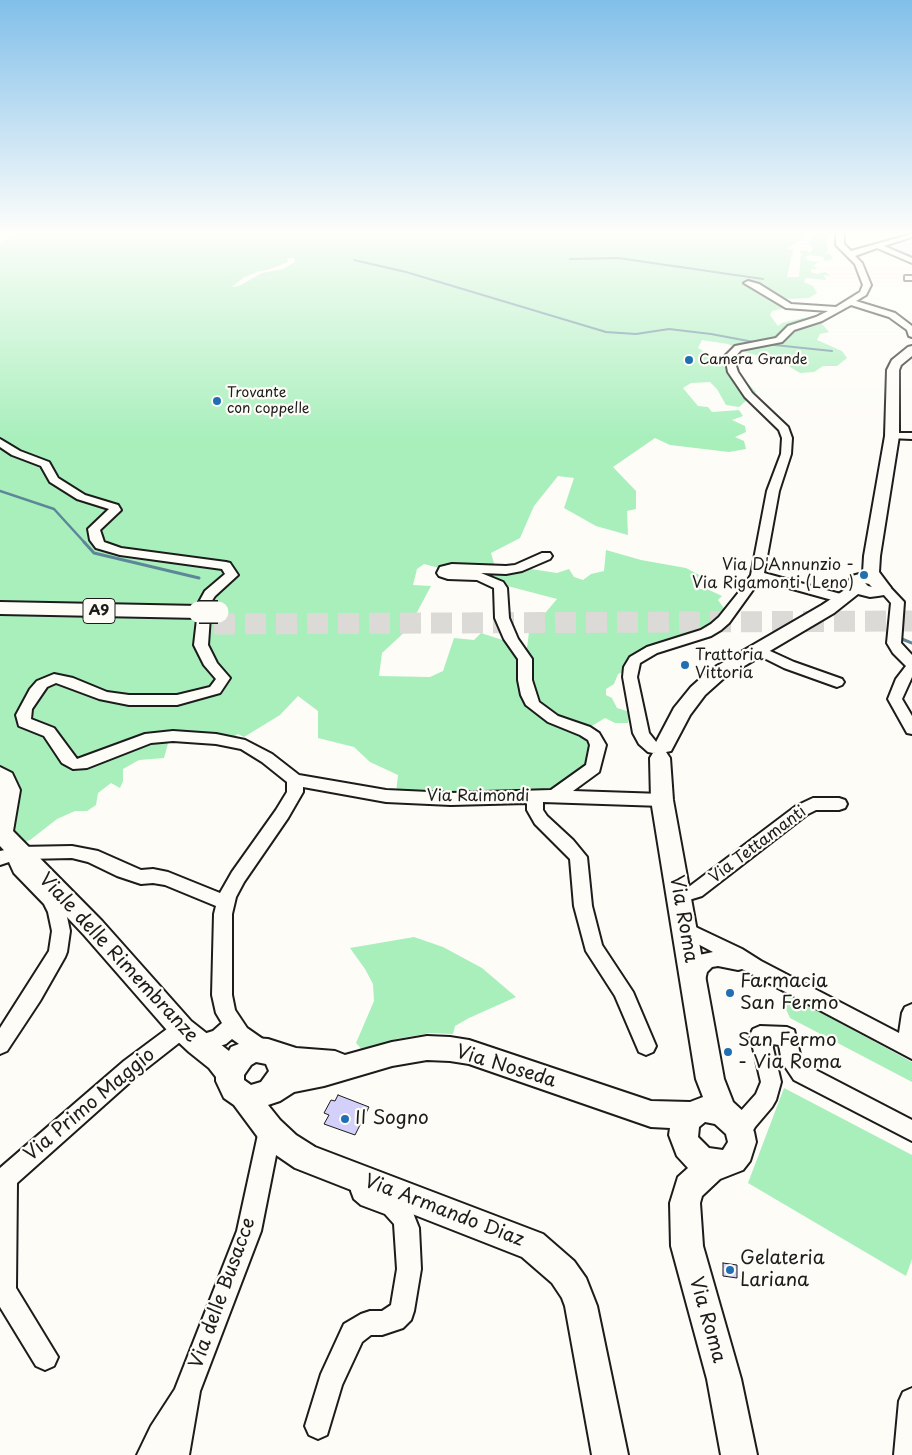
<!DOCTYPE html>
<style>
body{margin:0}
canvas{display:block;background:#fdfcf7}
</style>
<canvas width="912" height="1455"></canvas>
<script>
const ctx = document.querySelector('canvas').getContext('2d');
ctx.lineJoin = 'round';
function fillPath(path, color) { ctx.fillStyle = color; ctx.fill(path, 'evenodd'); }
const shape = rows => new Path2D(rows.map(r => 'M' + r).join(''));
function stroke(path, color, width, dash) { ctx.strokeStyle = color; ctx.lineWidth = width; ctx.lineCap = dash ? 'butt' : 'round'; ctx.setLineDash(dash || []); ctx.stroke(path); }
function label(font, color, halo, rows, align = 'center') {
  ctx.font = font + ' "Playpen Sans",sans-serif'; ctx.lineWidth = 4.5; ctx.setLineDash([]); ctx.textBaseline = 'middle'; ctx.strokeStyle = halo; ctx.fillStyle = color; for (const [text, x, y, turn = 0] of rows) {
    ctx.save(); ctx.translate(x, y); ctx.rotate((+turn || 0) * Math.PI / 180); ctx.textAlign = isNaN(turn) ? turn : align; if (halo) ctx.strokeText(text, 0, 0); ctx.fillText(text, 0, 0); ctx.restore();
  }
}
fillPath(shape([
 [899,239,912,243,912,260,879,245]
]), '#f0eff8');
fillPath(shape([
 [16,234,804,234,802,238,788,248,793,250,787,277,799,277,801,255,803,255,800,253,800,251,806,250,810,253,813,249,809,243,812,239,811,234,823,234,826,236,828,251,825,252,831,255,833,259,825,261,824,257,811,255,805,257,809,261,818,262,813,266,818,269,811,269,811,272,817,274,825,272,831,276,824,275,826,280,806,278,804,282,813,286,817,293,809,298,791,299,777,297,775,304,784,305,785,308,772,311,770,315,778,326,782,323,803,318,822,324,829,332,820,334,817,340,842,351,847,358,837,366,823,366,814,372,800,373,782,362,744,352,728,344,702,340,698,348,717,359,723,358,756,392,739,407,726,405,717,389,710,382,691,383,683,388,698,406,708,407,712,412,739,410,743,416,732,420,745,426,746,432,735,437,744,441,746,449,729,452,670,445,655,438,613,467,636,491,636,509,627,511,628,535,596,526,564,508,574,478,558,476,534,506,520,538,491,553,495,567,517,572,531,569,557,573,569,569,574,577,583,580,591,574,604,571,606,550,641,560,686,568,703,577,697,584,700,589,707,589,722,596,718,600,726,611,701,631,661,649,641,665,618,674,614,684,606,689,606,695,612,698,617,708,630,712,628,723,615,723,605,718,582,732,594,747,586,770,554,791,477,798,396,793,398,775,370,762,354,747,318,738,318,711,298,696,280,715,244,737,238,734,230,739,169,740,164,758,139,760,123,769,123,781,120,788,111,783,98,793,96,805,87,811,75,811,57,819,30,840,0,850,0,243],
 [290,258,294,258,295,262,283,269,262,273,239,286,232,287,243,278,259,271,268,270,288,262,287,259],
 [424,564,557,599,529,632,527,648,481,633,474,640,454,638,443,671,430,677,379,676,382,653,408,629,431,586,413,585,417,569],
 [414,937,443,947,482,968,516,997,469,1018,455,1026,453,1034,430,1033,396,1039,364,1052,356,1043,374,1001,373,984,365,969,350,948],
 [788,995,912,1062,912,1082,790,1018,784,1005],
 [784,1088,912,1155,912,1259,906,1276,748,1183]
]), '#a8efbc');
stroke(shape([
 [570,259,618,258,763,279],
 [354,260,406,272,606,332,636,334,669,329,711,334,759,343],
 [765,344,832,351]
]), '#5d8798', 2);
stroke(shape([
 [0,491,54,509,85,543]
]), '#5d8798', 2.5);
stroke(shape([
 [84,542,94,553,199,578],
 [902,639,912,643]
]), '#5d8798', 3);
const building = shape([
 [338,1095,369,1107,355,1135,324,1124,329,1115,324,1113,331,1100,335,1101,338,1095],
 [723,1263,737,1265,737,1278,723,1276,723,1263]
]);
fillPath(building, '#d3d0f9');
stroke(building, '#1c1c1c', 1);
stroke(shape([
 [214,624,912,621]
]), '#dbdad6', 21, [21, 10]);
const minor = shape([
 [836,234,844,234,844,244,851,251,912,234,912,237,884,246,912,258,912,263,877,248,855,256,862,263,871,285,866,295,856,301,895,313,912,326,912,337,909,336,907,330,889,317,851,305,822,321,794,330,782,342,741,350,735,357,735,363,738,372,752,393,788,427,792,438,791,454,779,491,764,573,848,596,849,599,843,603,760,580,729,623,721,630,711,636,657,653,640,663,637,677,649,733,661,748,658,752,653,753,648,752,639,744,633,733,623,677,624,667,630,657,647,647,701,630,711,624,719,617,743,587,751,575,767,491,781,454,782,438,779,430,745,397,728,372,725,356,735,346,776,338,788,326,816,317,828,311,786,308,744,283,748,281,759,284,791,304,836,307,860,292,863,285,855,264,836,245,836,234],
 [905,276,912,276,912,280,905,280,905,276],
 [892,433,912,433,912,439,888,438,887,436,888,434,892,433],
 [0,439,20,451,49,462,58,478,85,495,118,505,121,510,119,512,100,530,104,542,121,548,226,562,230,563,238,575,215,596,211,602,208,645,217,663,230,678,220,693,177,705,129,705,99,699,56,683,47,687,32,709,31,719,54,728,77,759,145,734,173,731,216,734,245,740,272,754,299,775,386,790,451,793,551,790,586,765,590,745,588,740,580,735,548,722,526,705,521,695,518,680,518,659,504,639,495,618,494,588,477,580,448,579,439,576,437,573,440,567,452,564,506,566,515,565,542,553,550,553,552,556,550,559,522,571,506,574,481,573,503,582,507,588,509,618,518,639,532,659,532,680,539,702,558,716,590,727,599,733,606,745,599,772,573,791,662,794,668,796,670,800,668,804,662,806,543,802,543,810,547,816,573,840,587,857,592,906,602,945,633,992,656,1046,653,1052,646,1055,639,1052,615,996,586,951,574,906,570,859,535,824,527,810,527,803,451,805,386,802,303,787,303,792,288,818,244,882,236,897,232,914,232,995,235,1010,247,1028,270,1044,273,1050,270,1056,263,1059,256,1056,232,1039,226,1044,198,1053,191,1050,188,1044,191,1038,213,1031,222,1023,216,1013,212,995,214,914,216,906,165,885,153,883,141,884,117,876,88,862,72,858,26,859,26,864,56,894,66,912,70,931,67,952,65,957,40,1001,7,1051,0,1054,0,1028,49,951,52,931,48,912,44,904,14,873,9,862,0,865,0,851,19,847,72,846,98,851,141,870,153,869,168,872,220,893,232,872,276,810,287,792,287,782,262,762,241,749,216,744,173,741,151,743,87,768,73,769,62,763,44,736,19,726,16,715,30,689,37,681,54,674,73,678,107,692,129,695,177,695,210,687,216,679,204,665,194,645,199,602,205,591,225,574,222,569,120,555,96,548,90,540,88,529,109,509,77,499,50,482,41,466,12,455,0,447,0,439],
 [882,582,886,583,904,602,901,643,912,655,912,677,902,699,912,716,912,734,907,733,888,699,896,679,906,666,893,653,887,643,891,603,876,586,882,582],
 [757,645,794,662,842,679,844,682,842,685,837,687,784,668,752,652,750,649,752,646,757,645],
 [813,798,839,798,845,800,847,804,845,808,839,810,816,810,808,814,702,896,679,903,673,901,670,896,673,891,690,886,796,806,813,798],
 [685,922,742,949,761,961,899,1033,902,1013,905,1007,912,1004,912,1059,742,969,738,970,718,966,712,967,707,972,703,988,696,990,689,988,686,982,691,963,699,955,713,952,679,934,676,929,679,924,685,922],
 [182,1020,189,1023,192,1029,189,1035,138,1075,17,1183,16,1288,58,1357,54,1366,45,1370,36,1366,0,1307,0,1168,124,1061,175,1023,182,1020],
 [760,1026,787,1027,794,1030,801,1058,808,1066,912,1120,912,1141,794,1080,782,1062,779,1045,772,1044,781,1082,776,1100,772,1107,755,1127,748,1139,740,1142,732,1139,729,1132,732,1125,739,1113,756,1094,761,1082,750,1035,753,1029,760,1026],
 [270,1120,278,1123,281,1130,261,1231,200,1391,189,1455,137,1455,151,1426,175,1389,237,1231,259,1130,262,1123,270,1120],
 [362,1169,370,1172,373,1186,376,1188,401,1198,412,1210,415,1218,419,1228,421,1269,414,1311,411,1320,403,1328,382,1335,371,1335,362,1342,342,1385,327,1435,318,1439,309,1435,305,1426,321,1374,344,1324,361,1314,370,1311,382,1311,391,1305,397,1269,394,1224,385,1214,361,1205,354,1199,351,1191,351,1180,354,1172,362,1169],
 [912,1388,912,1455,894,1455,899,1401,903,1392,912,1388]
]);
const major = shape([
 [912,346,912,356,901,365,899,370,899,436,880,556,879,572,891,588,884,595,878,596,870,597,858,594,834,613,724,678,705,695,690,715,671,751,666,752,670,758,673,800,724,1079,733,1102,746,1114,754,1132,756,1142,750,1161,743,1170,720,1179,702,1196,700,1203,703,1246,741,1379,757,1455,721,1455,707,1379,671,1246,670,1203,678,1177,688,1168,677,1156,669,1135,670,1128,651,1127,469,1064,450,1061,427,1060,392,1066,324,1086,294,1092,280,1101,268,1105,280,1120,296,1135,315,1147,543,1234,574,1261,586,1278,597,1306,628,1455,592,1455,565,1306,562,1298,552,1283,522,1257,295,1168,276,1155,260,1140,234,1105,224,1098,216,1081,216,1077,209,1068,189,1052,173,1037,84,935,0,846,0,767,12,773,20,790,13,831,102,921,191,1021,229,1051,231,1047,254,1038,268,1039,296,1048,335,1051,345,1055,392,1042,427,1036,450,1037,469,1040,651,1101,690,1102,703,1097,696,1079,651,800,650,758,653,753,658,751,654,746,674,708,691,687,710,670,822,605,843,591,852,576,863,573,864,556,885,436,887,370,892,360,908,347,912,346],
 [865,583,869,584,872,587,868,586,865,583],
 [256,1062,266,1064,269,1071,261,1082,251,1085,244,1080,244,1075,251,1065,256,1062],
 [705,1122,715,1124,726,1134,728,1142,723,1150,709,1148,698,1137,699,1127,705,1122]
]);
const highway = shape([
 [0,602,199,606,206,608,209,612,206,616,199,618,0,614,0,602]
]);
stroke(minor, '#1c1c1c', 4);
stroke(major, '#1c1c1c', 4);
stroke(highway, '#1c1c1c', 4);
fillPath(minor, '#fdfcf7');
fillPath(major, '#fdfcf7');
fillPath(highway, '#fdfcf7');
const highwayBridge = shape([
 [199,612,218,612]
]);
stroke(highwayBridge, '#1c1c1c', 24, []);
stroke(highwayBridge, '#fdfcf7', 21);
const sky = ctx.createLinearGradient(0, 0, 0, 438);
sky.addColorStop(0, '#81bfe9');
sky.addColorStop(0.53, '#fefefb');
sky.addColorStop(1, '#fefefb00');
ctx.fillStyle = sky;
ctx.fillRect(0, 0, 912, 438);
for (const [x, y, r, color] of [
 [689,360,5,"#1f6fb2"],
 [217,401,5,"#1f6fb2"],
 [864,575,5,"#1f6fb2"],
 [685,665,5,"#1f6fb2"],
 [730,993,5,"#1f6fb2"],
 [728,1052,5,"#1f6fb2"],
 [345,1119,5,"#1f6fb2"],
 [730,1270,5,"#1f6fb2"]
]) { const dot = new Path2D(); dot.arc(x, y, r, 0, 2 * Math.PI); ctx.fillStyle = color; ctx.fill(dot); stroke(dot, '#fdfcf7', 2); }
label('14px', '#1c1c1c', '#fdfcf7', [
 ["Camera Grande",699,360],
 ["Trovante",227,393],
 ["con coppelle",227,409]
], 'left');
for (const [x, y, w] of [
 [99,611,32]
]) { const box = new Path2D(); box.roundRect(x - w / 2, y - 12.5, w, 25, 4); ctx.fillStyle = '#fdfcf7'; ctx.fill(box); stroke(box, '#1c1c1c', 1); }
label('bold 15px', '#1c1c1c', null, [
 ["A9",99,611]
]);
label('16px', '#1c1c1c', '#fdfcf7', [
 ["Via D'Annunzio -",854,566],
 ["Via Rigamonti (Leno)",854,584],
 ["Trattoria",695,656,"left"],
 ["Vittoria",695,674,"left"]
], 'right');
label('16px', '#1c1c1c', '#fdfcf7', [
 ["Via Raimondi",478,797],
 ["Via Tettamanti",758,845,-37]
]);
label('19px', '#1c1c1c', '#fdfcf7', [
 ["Via Roma",683,919,80],
 ["Viale delle Rimembranze",118,958,47],
 ["Via Noseda",506,1067,17],
 ["Via Primo Maggio",90,1105,-40],
 ["Via Armando Diaz",444,1211,21],
 ["Via delle Busacce",223,1293,-70],
 ["Via Roma",707,1320,74]
]);
label('19px', '#1c1c1c', '#fdfcf7', [
 ["Farmacia",740,982],
 ["San Fermo",740,1004],
 ["San Fermo",738,1041],
 ["- Via Roma",738,1063],
 ["Il Sogno",355,1119],
 ["Gelateria",740,1259],
 ["Lariana",740,1281]
], 'left');
</script>
